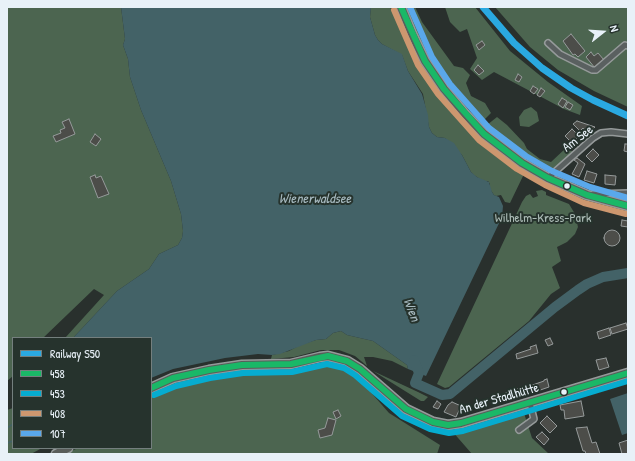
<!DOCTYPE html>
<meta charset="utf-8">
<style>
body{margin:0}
#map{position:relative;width:635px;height:461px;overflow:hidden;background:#29302d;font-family:"Patrick Hand",sans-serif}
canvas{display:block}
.frame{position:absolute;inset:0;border:8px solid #e8f1f8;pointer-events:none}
.legend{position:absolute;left:12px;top:337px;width:140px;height:112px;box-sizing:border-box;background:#26332d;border:1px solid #747f7e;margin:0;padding:5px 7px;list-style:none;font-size:12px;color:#e8f1f8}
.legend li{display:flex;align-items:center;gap:8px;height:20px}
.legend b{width:20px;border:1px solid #747f7e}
.north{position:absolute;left:583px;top:12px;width:40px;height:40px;-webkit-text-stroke:3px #26332d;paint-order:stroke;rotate:73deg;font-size:11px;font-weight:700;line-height:16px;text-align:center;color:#e8f1f8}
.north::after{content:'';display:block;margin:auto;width:14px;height:18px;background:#e8f1f8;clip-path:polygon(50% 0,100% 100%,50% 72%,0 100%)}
</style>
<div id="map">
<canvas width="635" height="461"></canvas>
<div class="frame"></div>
<ul class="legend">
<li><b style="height:5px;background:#2aa9e1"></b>Railway S50</li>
<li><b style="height:5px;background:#1ab867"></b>458</li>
<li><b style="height:5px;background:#06acd0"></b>453</li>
<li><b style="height:5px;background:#cd976f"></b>408</li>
<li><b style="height:5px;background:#5aa8eb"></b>107</li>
</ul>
<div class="north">N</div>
</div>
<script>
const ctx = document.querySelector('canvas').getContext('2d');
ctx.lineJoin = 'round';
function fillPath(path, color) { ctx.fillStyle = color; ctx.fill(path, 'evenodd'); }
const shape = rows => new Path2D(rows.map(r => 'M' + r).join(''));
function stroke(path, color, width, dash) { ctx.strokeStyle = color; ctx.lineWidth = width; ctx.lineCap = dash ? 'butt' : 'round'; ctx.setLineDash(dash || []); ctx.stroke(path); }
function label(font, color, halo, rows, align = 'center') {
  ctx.font = font + ' "Patrick Hand",sans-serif'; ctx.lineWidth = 4; ctx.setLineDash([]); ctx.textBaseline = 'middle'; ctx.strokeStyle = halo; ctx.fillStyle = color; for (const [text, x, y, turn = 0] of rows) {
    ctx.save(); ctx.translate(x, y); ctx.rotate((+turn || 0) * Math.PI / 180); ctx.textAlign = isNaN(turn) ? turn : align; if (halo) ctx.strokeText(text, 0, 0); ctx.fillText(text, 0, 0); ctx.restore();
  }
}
fillPath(shape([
 [7,7,121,7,125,39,123,45,128,59,130,77,141,110,171,181,181,214,183,231,182,238,178,245,159,254,149,269,117,291,73,338,65,338,104,295,94,289,43,338,13,338,13,376,7,381],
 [371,7,390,7,420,66,430,83,452,113,469,132,485,148,505,163,524,174,510,203,505,202,501,195,496,196,494,195,490,189,490,184,488,181,483,181,474,175,471,172,462,155,445,138,437,137,432,133,429,127,423,94,408,71,402,55,382,44,378,40,375,35,370,17],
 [392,7,397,7,407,32,422,63,396,17],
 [406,7,415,7,422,22,454,66,463,68,470,75,466,83,471,96,485,103,491,113,482,122,452,93,431,63,416,33],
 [445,7,475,7,510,51,548,82,582,106,580,115,564,109,494,72,482,80,470,69,477,58,467,29,460,32,450,22],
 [495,7,628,7,628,107,594,91,558,70,530,47],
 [427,70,444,95,467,122,512,163,528,172,529,174,500,156,472,131,446,102],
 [531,107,537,112,539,121,529,127,520,126,519,117,524,110],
 [497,117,507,125,524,143,527,149,540,159,551,162,567,147,574,153,551,173,510,146,503,145,499,137,487,125],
 [542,190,546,192,546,195,569,204,575,214,578,227,575,234,567,242,557,247,561,261,552,267,560,288,551,294,529,321,449,387,445,388,437,384,522,202,526,196,530,194,533,198,538,196,536,191],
 [341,331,347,335,373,341,407,365,408,369,392,361,373,357,364,357,367,366,355,356,339,350,321,350,294,357,271,359,272,355,289,351,300,345,316,340,326,339,333,333],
 [325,362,350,369,370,383,368,389,389,413,440,445,437,454,65,454,78,448,151,448,151,393,178,381,221,371,239,369,298,369],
 [373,371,418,392,428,397,424,401,421,401],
 [13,408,13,448,42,448,31,454,7,454,7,410],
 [523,410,532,438,549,454,472,454,452,431]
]), '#4c6550');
fillPath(shape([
 [121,7,371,7,370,17,375,35,378,40,382,44,402,54,408,71,422,94,428,115,429,127,432,133,437,137,445,138,454,143,462,155,471,172,477,177,489,182,492,192,494,195,499,197,503,206,502,217,426,376,408,369,407,365,373,341,347,335,341,331,333,333,326,339,316,340,280,354,272,355,258,354,225,358,173,369,151,378,151,338,73,338,117,291,149,269,159,254,178,245,182,238,183,231,181,214,171,181,141,110,130,77,128,59,123,45,125,39],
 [628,393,628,433,622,435,610,399]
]), '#436267');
stroke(shape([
 [7,428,13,424],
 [7,443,13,441]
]), '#436267', 1.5);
stroke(shape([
 [414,360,419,373,415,383,442,395,450,394,555,307,578,290,587,284,603,277,628,273]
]), '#436267', 10);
const building = shape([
 [571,34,585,51,578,57,575,54,573,55,563,41,571,34],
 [482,41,485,45,479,50,476,45,482,41],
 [591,52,594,56,598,53,604,60,595,68,586,57,591,52],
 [478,65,484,71,479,75,474,70,478,65],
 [518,74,522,77,519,82,515,80,518,74],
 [533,86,538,89,534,94,530,91,533,86],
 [541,88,545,91,540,97,537,95,541,88],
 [562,98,567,101,563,108,558,104,562,98],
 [568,102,573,105,570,110,565,107,568,102],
 [69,119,75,134,56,142,53,136,61,133,60,130,65,128,62,122,69,119],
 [577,121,595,127,588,134,583,128,580,131,573,124,577,121],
 [572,129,579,136,572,143,565,136,572,129],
 [95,134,101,139,96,146,90,142,95,134],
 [625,144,628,144,628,152,624,151,625,144],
 [593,149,599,155,592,162,586,156,593,149],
 [577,158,585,164,579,177,572,174,578,163,574,160,577,158],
 [587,171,597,174,594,183,584,180,587,171],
 [95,175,96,178,101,176,109,194,98,198,90,177,95,175],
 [605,175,616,176,615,185,605,184,605,175],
 [622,220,628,221,628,227,621,226,622,220],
 '604 238a8 8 0 1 1 16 0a8 8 0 1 1-16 0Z',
 [626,323,628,329,612,334,610,328,626,323],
 [609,328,611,335,599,339,597,332,609,328],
 [550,338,553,344,548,346,545,340,550,338],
 [536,345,538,353,517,359,516,354,531,349,530,347,536,345],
 [606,358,609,367,599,370,596,360,606,358],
 [547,379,549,387,523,396,521,389,544,381,544,380,547,379],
 [518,389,520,396,505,401,503,394,518,389],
 [437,401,441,404,438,409,433,407,437,401],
 [581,401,584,416,565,419,564,410,561,410,560,405,581,401],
 [452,402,461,406,456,417,444,412,448,405,452,402],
 [338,410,341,416,336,419,333,412,338,410],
 [547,416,557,426,550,433,540,423,547,416],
 [328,418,336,420,332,435,320,438,318,430,325,428,328,418],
 [587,427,592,443,596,442,600,454,586,454,585,451,583,451,576,428,587,427],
 [542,432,549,439,544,445,536,437,542,432],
 [628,440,628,454,622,454,619,443,628,440]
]);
fillPath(building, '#4c4d49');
stroke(building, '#959a9a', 1);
const street = shape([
 [548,43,560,54,592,70,596,70,625,45,628,46],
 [548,178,593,138,601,133,611,132,628,134],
 [593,194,628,193],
 [519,430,534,419,530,403]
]);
const primary = shape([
 [401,7,412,34,425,61,444,89,465,114,484,134,522,163,548,178,587,195,628,206],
 [151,388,173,378,209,370,242,365,291,364,320,357,328,356,347,361,360,369,406,409,433,422,448,425,461,423,628,373],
 [56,454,68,448]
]);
stroke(street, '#959a9a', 8);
stroke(primary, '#959a9a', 11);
stroke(street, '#5a6060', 5);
stroke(primary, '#595d5a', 8);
stroke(shape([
 [401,7,425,61,444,89,484,134,522,163,548,178,587,195,628,206],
 [151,388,173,378,209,370,242,365,291,364,328,356,347,361,360,369,406,409,433,422,448,425,461,423,628,373]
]), '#1ab867', 6);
stroke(shape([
 [154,395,176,386,210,378,243,373,292,372,327,364,344,368,355,375,402,416,430,429,449,433,463,431,628,381]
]), '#06acd0', 6);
stroke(shape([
 [394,10,418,65,438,94,479,140,517,169,545,185,584,203,626,214]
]), '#cd976f', 6);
stroke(shape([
 [410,7,432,57,450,84,489,128,526,156,552,171,590,187,628,198]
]), '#5aa8eb', 6);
stroke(shape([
 [483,7,514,43,542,68,571,88,593,100,628,116]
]), '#2aa9e1', 7);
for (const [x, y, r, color] of [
 [567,186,3.5,"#e8f1f8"],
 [564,392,3.5,"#e8f1f8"]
]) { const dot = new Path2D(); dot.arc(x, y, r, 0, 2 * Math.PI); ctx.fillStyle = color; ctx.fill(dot); stroke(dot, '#26332d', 1.5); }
label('13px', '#e8f1f8', '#26332d', [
 ["Am See",578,139,-38],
 ["An der Stadlhütte",499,399,-16]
]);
label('13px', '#acbcb7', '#26332d', [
 ["Wilhelm-Kress-Park",543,219]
]);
label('italic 14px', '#a7bac0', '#26332d', [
 ["Wienerwaldsee",315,199],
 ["Wien",411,310,69]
]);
</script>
